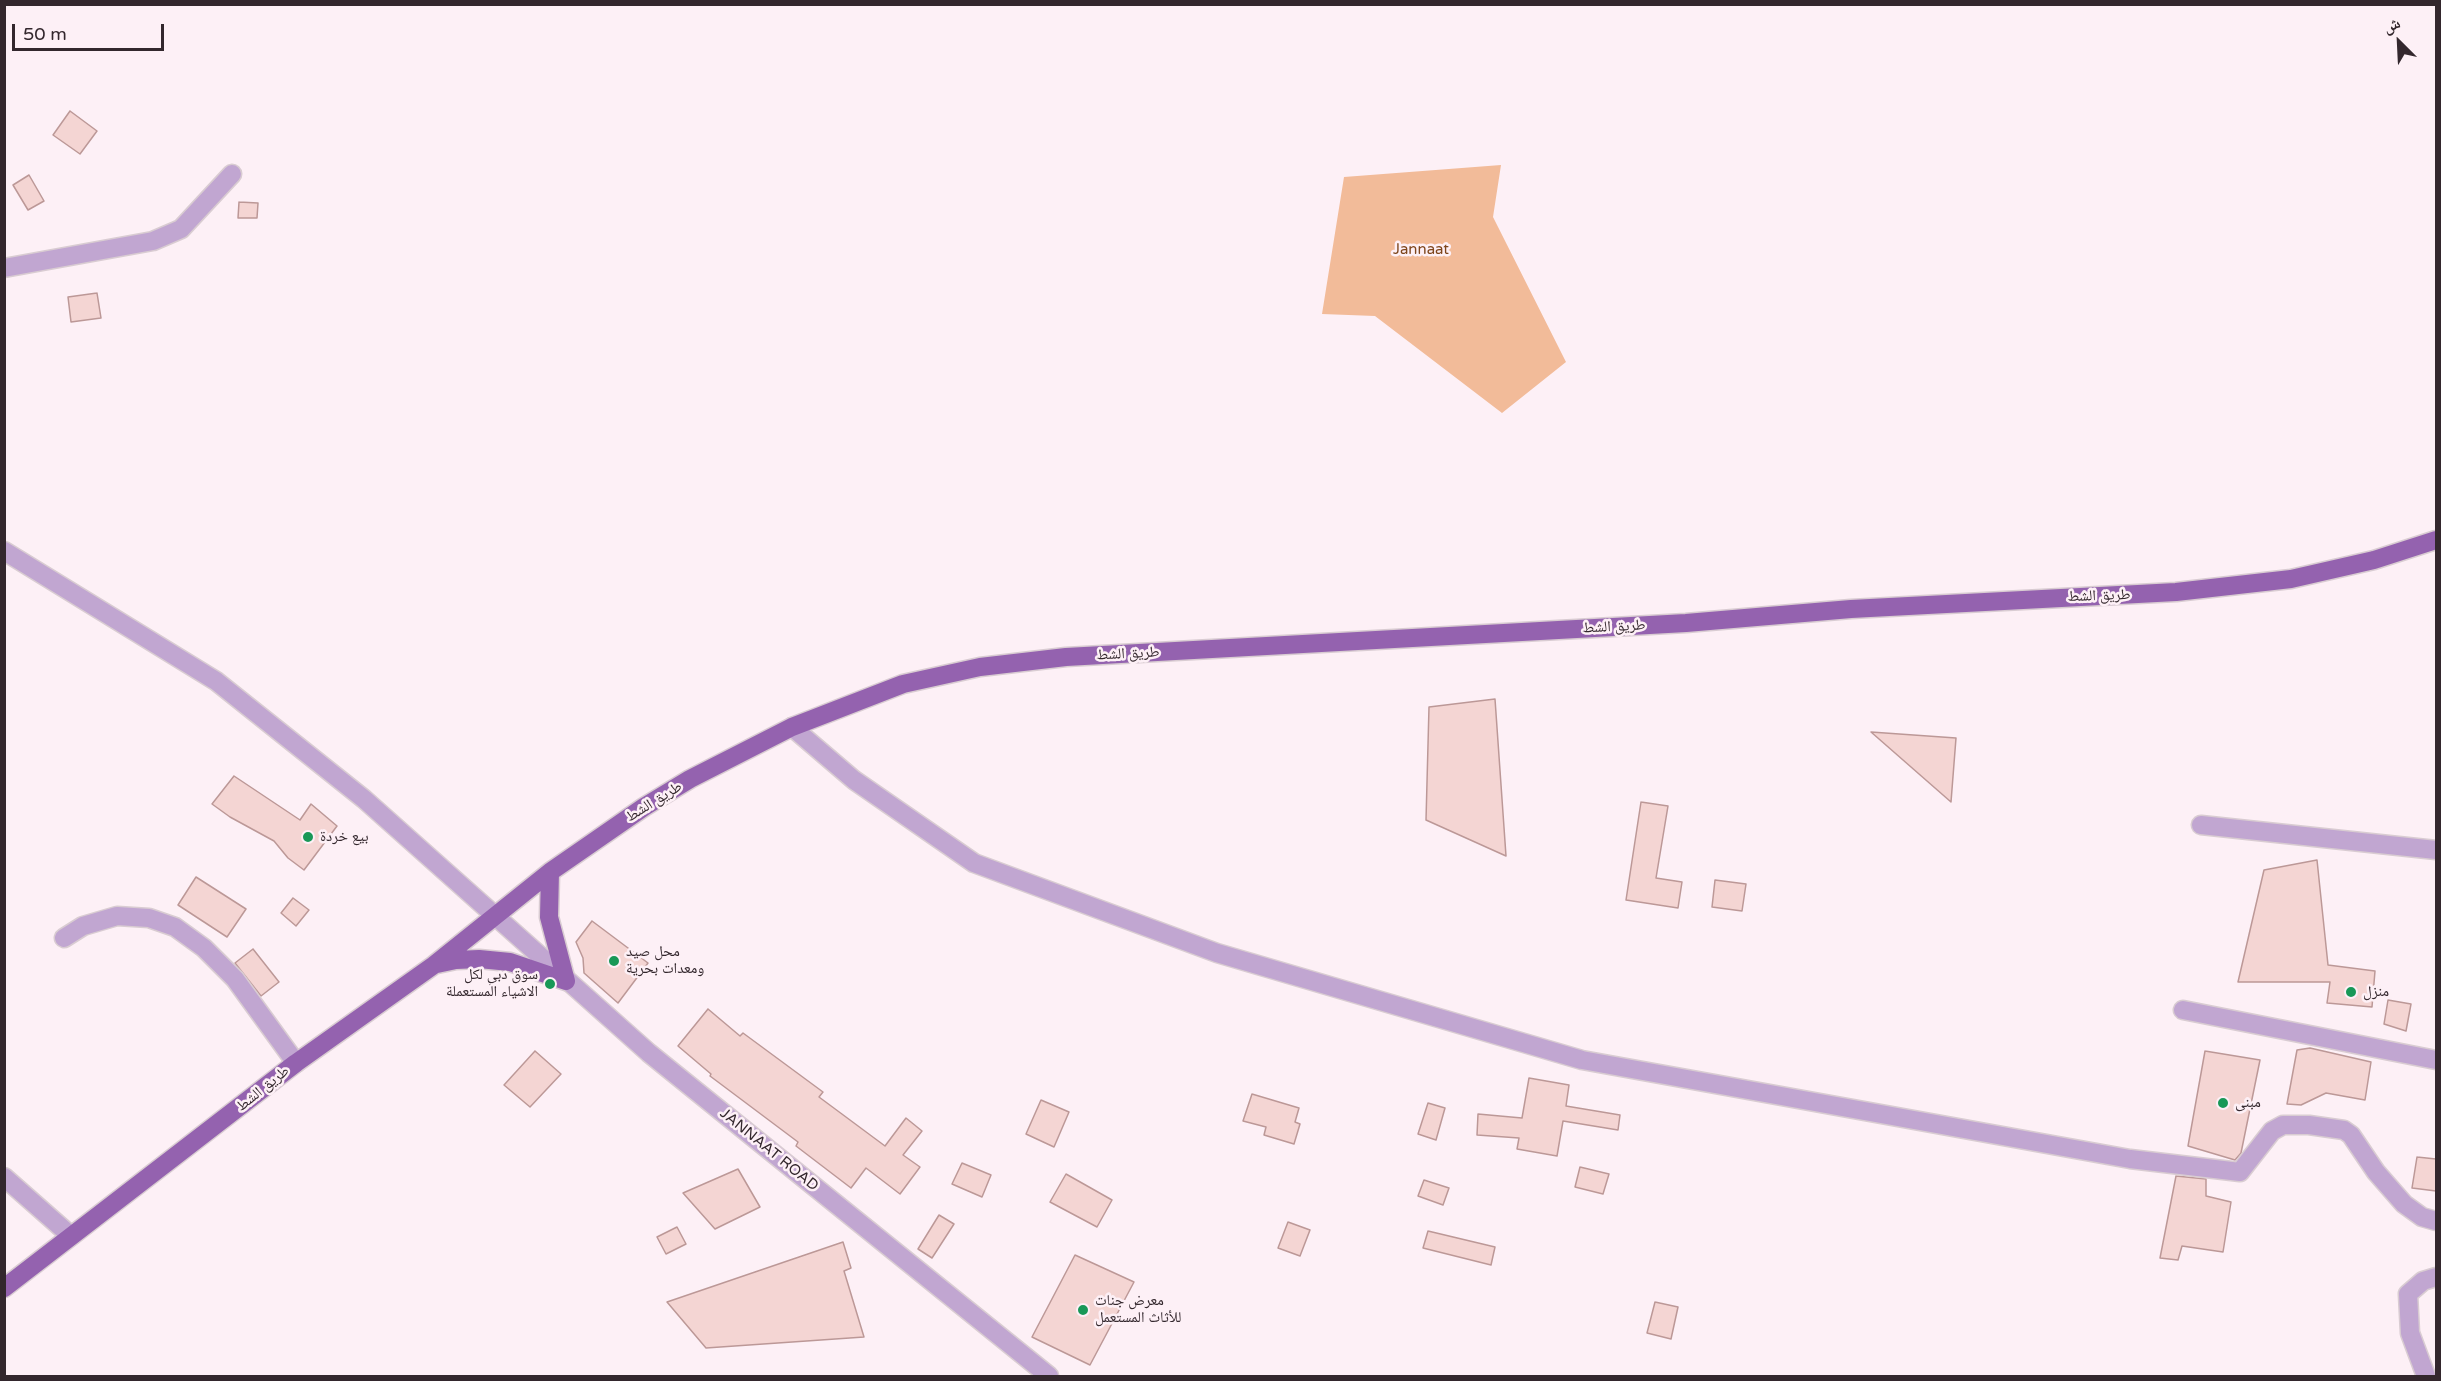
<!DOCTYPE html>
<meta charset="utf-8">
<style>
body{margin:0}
#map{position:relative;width:2441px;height:1381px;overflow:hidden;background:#fdf0f6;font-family:"Varela Round","Noto Naskh Arabic",sans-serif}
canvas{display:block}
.frame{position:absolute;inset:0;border:6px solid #33272d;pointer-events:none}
.north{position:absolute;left:2369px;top:12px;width:60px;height:60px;-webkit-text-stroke:4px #fdf0f6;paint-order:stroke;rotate:336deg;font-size:16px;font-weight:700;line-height:24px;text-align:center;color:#33272d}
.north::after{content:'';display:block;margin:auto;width:21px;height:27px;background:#33272d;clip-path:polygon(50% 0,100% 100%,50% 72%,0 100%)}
.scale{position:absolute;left:12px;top:24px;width:152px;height:27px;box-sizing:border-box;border:3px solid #33272d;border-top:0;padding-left:8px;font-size:18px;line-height:21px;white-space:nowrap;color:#33272d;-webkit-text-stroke:4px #fdf0f6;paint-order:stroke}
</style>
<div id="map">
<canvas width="2441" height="1381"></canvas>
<div class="frame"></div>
<div class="north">ش</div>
<div class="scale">50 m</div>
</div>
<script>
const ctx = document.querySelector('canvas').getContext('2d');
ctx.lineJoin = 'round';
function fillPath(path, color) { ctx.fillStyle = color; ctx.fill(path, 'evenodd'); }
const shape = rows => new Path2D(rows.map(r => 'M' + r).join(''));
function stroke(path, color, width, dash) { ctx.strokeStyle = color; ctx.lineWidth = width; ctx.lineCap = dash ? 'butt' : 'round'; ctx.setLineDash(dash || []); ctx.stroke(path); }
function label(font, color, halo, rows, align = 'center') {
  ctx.font = font + ' "Varela Round","Noto Naskh Arabic",sans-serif'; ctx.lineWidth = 5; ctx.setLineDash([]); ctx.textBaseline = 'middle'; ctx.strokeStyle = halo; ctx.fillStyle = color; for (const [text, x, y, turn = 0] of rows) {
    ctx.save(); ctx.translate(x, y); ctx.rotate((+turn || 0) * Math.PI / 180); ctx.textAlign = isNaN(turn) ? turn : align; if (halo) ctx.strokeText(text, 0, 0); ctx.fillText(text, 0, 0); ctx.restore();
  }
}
fillPath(shape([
 [1501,165,1493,217,1566,362,1502,413,1375,316,1322,314,1344,177]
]), '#f2bb99');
const building = shape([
 [70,111,97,131,80,154,53,135,70,111],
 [29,175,44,201,28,210,13,185,29,175],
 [239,202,258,203,257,218,238,218,239,202],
 [97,293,101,318,71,322,68,297,97,293],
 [1495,699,1506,856,1426,820,1429,707,1495,699],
 [1871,732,1956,738,1951,802,1871,732],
 [234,776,300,820,311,804,337,826,304,870,288,858,274,841,230,817,212,804,234,776],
 [1641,802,1668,806,1656,878,1682,882,1678,908,1626,900,1641,802],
 [2317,860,2328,965,2375,971,2372,1007,2327,1003,2330,982,2238,982,2264,870,2317,860],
 [196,877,246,909,227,937,178,905,196,877],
 [1715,880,1746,884,1742,911,1712,907,1715,880],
 [293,898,309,910,296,926,281,913,293,898],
 [592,921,648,963,618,1003,584,973,583,958,576,942,592,921],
 [253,949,279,982,261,996,235,963,253,949],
 [2388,1000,2411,1004,2406,1031,2384,1024,2388,1000],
 [708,1009,740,1036,743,1033,823,1092,819,1097,885,1146,906,1118,922,1131,903,1155,920,1167,900,1194,866,1168,851,1188,796,1146,798,1142,710,1076,711,1074,678,1046,708,1009],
 [2310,1048,2371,1062,2365,1100,2326,1093,2301,1105,2287,1104,2297,1050,2310,1048],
 [535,1051,561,1074,530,1107,504,1085,535,1051],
 [2205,1051,2260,1060,2241,1153,2235,1160,2188,1146,2205,1051],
 [1529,1078,1569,1085,1566,1106,1620,1115,1618,1130,1563,1121,1557,1156,1517,1149,1519,1138,1477,1135,1478,1114,1522,1118,1529,1078],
 [1252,1094,1299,1108,1295,1122,1300,1124,1294,1144,1264,1135,1266,1127,1243,1121,1252,1094],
 [1041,1100,1069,1112,1054,1147,1026,1134,1041,1100],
 [1428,1103,1445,1108,1436,1140,1418,1134,1428,1103],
 [2417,1157,2436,1159,2436,1191,2412,1188,2417,1157],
 [962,1163,991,1175,982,1197,952,1184,962,1163],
 [1580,1167,1609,1174,1603,1194,1575,1187,1580,1167],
 [738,1169,760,1207,715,1229,683,1193,738,1169],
 [1066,1174,1112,1200,1097,1227,1050,1202,1066,1174],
 [2176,1176,2206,1179,2206,1196,2231,1202,2223,1252,2182,1246,2178,1260,2160,1258,2176,1176],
 [1424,1180,1449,1188,1443,1205,1418,1196,1424,1180],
 [939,1215,954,1224,932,1258,918,1249,939,1215],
 [1288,1222,1310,1230,1300,1256,1278,1248,1288,1222],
 [677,1227,686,1244,666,1254,657,1237,677,1227],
 [1428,1231,1495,1247,1491,1265,1423,1248,1428,1231],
 [843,1242,851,1268,844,1271,864,1337,706,1348,667,1302,843,1242],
 [1075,1255,1134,1282,1090,1365,1032,1337,1075,1255],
 [1655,1302,1678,1307,1671,1339,1647,1333,1655,1302]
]);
fillPath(building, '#f4d5d3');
stroke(building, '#bc9897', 1.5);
const minor = shape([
 [4,268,153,241,181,229,232,174],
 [4,551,216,681,364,799,649,1053,1049,1376],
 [792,727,854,780,974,863,1217,953,1582,1060,2130,1159,2240,1172,2272,1131,2283,1125,2309,1125,2344,1130,2351,1135,2376,1172,2404,1204,2422,1217,2436,1221],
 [2201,825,2436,850],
 [64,938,83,926,117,916,149,918,175,927,204,948,235,979,296,1063],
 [2183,1010,2436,1060],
 [4,1177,71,1236],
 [2426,1376,2410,1333,2408,1294,2423,1281,2436,1277]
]);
const major = shape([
 [550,872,549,917,566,981],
 [437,964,456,960,479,959,510,962,566,981],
 [4,1288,296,1063,434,965,550,872,644,807,690,779,792,727,903,684,980,667,1066,657,1686,623,1851,609,2176,592,2291,579,2374,560,2436,540]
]);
stroke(minor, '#d9ccd2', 21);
stroke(major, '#d9ccd2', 21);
stroke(minor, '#c1a6d1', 18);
stroke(major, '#9462af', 18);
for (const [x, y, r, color] of [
 [308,837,6,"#189857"],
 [614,961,6,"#189857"],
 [550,984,6,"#189857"],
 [2351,992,6,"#189857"],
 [2223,1103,6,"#189857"],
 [1083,1310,6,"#189857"]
]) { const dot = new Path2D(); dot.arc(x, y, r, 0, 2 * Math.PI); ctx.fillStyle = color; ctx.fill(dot); stroke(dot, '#fdf0f6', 2); }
label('15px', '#7e451b', '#fdf0f6', [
 ["Jannaat",1421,250]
]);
label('15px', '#33272d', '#fdf0f6', [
 ["طريق الشط",2099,596,-2],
 ["طريق الشط",1614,627,-3],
 ["طريق الشط",1128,654,-3],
 ["طريق الشط",654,802,-32],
 ["طريق الشط",263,1089,-39],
 ["JANNAAT ROAD",769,1150,39]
]);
label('15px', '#33272d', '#fdf0f6', [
 ["بيع خردة",320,837],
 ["محل صيد",626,952],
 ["ومعدات بحرية",626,969],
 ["سوق دبي لكل",538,975,"right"],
 ["الاشياء المستعملة",538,992,"right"],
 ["منزل",2363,992],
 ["مبنى",2235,1103],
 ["معرض جنات",1095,1301],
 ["للأثاث المستعمل",1095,1318]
], 'left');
</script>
